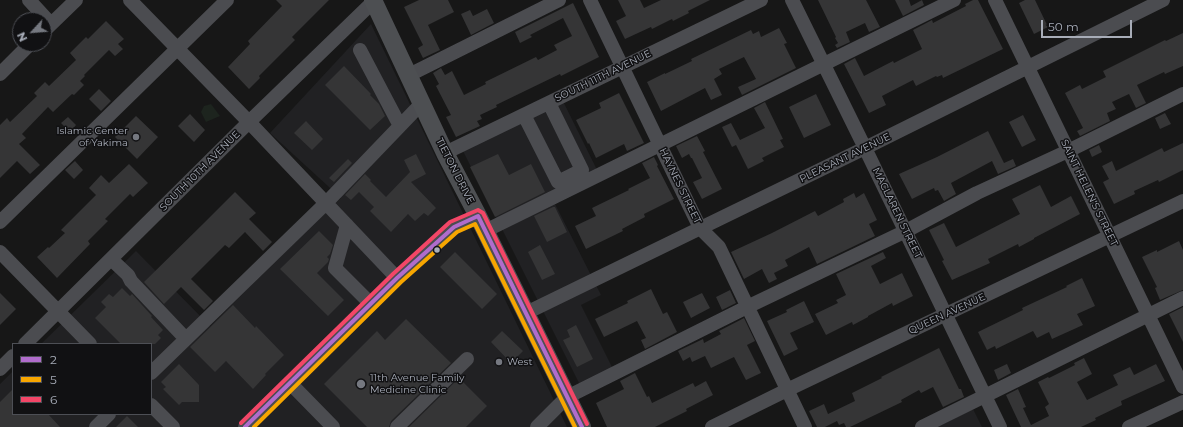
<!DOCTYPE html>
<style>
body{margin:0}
#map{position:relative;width:1183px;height:427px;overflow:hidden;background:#171717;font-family:Montserrat,sans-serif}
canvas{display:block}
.legend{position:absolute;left:12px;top:343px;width:140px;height:72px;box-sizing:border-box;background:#111113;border:1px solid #4d4f55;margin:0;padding:5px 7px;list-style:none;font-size:12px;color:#a8adb8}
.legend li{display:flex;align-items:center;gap:8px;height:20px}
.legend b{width:20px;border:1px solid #4d4f55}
.north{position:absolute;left:12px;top:12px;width:40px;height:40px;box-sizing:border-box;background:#111113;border:1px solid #4d4f55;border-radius:50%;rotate:244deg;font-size:11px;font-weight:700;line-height:16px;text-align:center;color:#a8adb8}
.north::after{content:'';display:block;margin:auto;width:14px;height:18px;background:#757880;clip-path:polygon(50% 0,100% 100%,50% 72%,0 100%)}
.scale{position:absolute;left:1041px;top:20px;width:91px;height:18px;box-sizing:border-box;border:2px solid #a8adb8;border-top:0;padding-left:5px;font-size:12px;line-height:14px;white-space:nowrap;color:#a8adb8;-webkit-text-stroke:3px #111113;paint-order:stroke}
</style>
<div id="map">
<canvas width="1183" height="427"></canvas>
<ul class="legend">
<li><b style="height:5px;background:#b06ccc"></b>2</li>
<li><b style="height:5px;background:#f7a600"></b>5</li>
<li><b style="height:5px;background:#f34667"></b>6</li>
</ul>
<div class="north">N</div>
<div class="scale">50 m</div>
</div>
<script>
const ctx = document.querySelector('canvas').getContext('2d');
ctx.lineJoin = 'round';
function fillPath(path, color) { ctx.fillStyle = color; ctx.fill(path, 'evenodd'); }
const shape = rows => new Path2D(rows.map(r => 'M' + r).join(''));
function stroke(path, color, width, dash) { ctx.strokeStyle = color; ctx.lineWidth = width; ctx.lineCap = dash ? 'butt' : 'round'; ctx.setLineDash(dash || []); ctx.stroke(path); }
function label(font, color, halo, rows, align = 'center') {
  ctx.font = font + ' Montserrat,sans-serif'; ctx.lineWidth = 3; ctx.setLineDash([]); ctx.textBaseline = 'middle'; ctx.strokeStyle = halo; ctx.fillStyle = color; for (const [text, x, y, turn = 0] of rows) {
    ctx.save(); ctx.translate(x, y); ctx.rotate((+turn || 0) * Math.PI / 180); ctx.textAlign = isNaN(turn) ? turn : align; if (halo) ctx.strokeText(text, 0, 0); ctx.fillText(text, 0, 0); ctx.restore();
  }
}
fillPath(shape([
 [371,24,567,427,0,427,0,384,13,371,13,414,151,414,151,344,41,344,136,251,210,326,316,221,341,198,270,133],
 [558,91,602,180,555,204,601,295,581,305,618,379,585,395,458,141],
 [973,409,982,427,937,427]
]), '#212123');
fillPath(shape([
 [211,104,220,116,206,122,201,112,204,106]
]), '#1d241e');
fillPath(shape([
 [276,0,329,0,292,37,295,40,259,76,260,78,249,89,228,67,250,44,248,41,282,6],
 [419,0,448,0,454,12,428,25,440,50,423,58,418,48,423,45,404,7],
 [618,0,640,0,644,8,661,0,710,0,688,11,689,13,673,21,672,19,652,29,651,27,625,39,616,21,626,16],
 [818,0,866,0,880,27,869,32,865,23,846,32,850,42,837,48,835,45,838,43,835,38,836,37],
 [895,0,909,0,911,6,922,0,924,5,903,16],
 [973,0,978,0,1003,49,943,78,942,75,937,77,936,76,916,86,913,80,882,96,886,105,869,113,844,64,855,58,864,76,893,61,894,63,922,49,913,30,932,20,933,23,966,6,965,4],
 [1025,0,1035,0,1048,27,1034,34,1019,3],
 [573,3,599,57,561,76,560,74,496,105,497,107,480,115,482,119,477,121,480,126,456,137,446,117,451,115,436,86,439,84,433,73,441,68,445,75,452,71,464,95,486,84,485,82,536,57,538,60,557,50,554,45,572,36,563,18,530,35,532,37,520,43,515,32],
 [487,9,494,23,471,35,461,14,470,10,473,16],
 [106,21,124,39,118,44,123,49,115,56,109,50,84,75,85,76,80,81,84,85,74,95,72,94,53,112,48,107,22,134,26,138,19,144,40,165,30,174,17,161,0,178,0,125,7,118,10,122,37,96,34,93,45,82,49,86,76,60,70,53,86,37,88,39],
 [779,28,787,43,784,44,796,68,742,95,738,87,756,79,744,57,719,69,722,74,714,79,722,95,711,100,705,88,661,111,647,82,665,73,665,74,692,61,691,59,751,30,753,34,759,31,761,37],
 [1183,33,1183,66,1165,74,1164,72,1137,85,1146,103,1136,108,1129,94,1112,102,1116,109,1107,113,1110,121,1080,136,1077,131,1083,128,1065,93,1080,85,1082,89,1106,77,1103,71,1165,40,1166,41],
 [344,66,371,94,370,95,379,104,385,116,370,130,325,85],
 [99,89,111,101,101,111,89,99],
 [619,93,644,143,627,151,624,144,596,158,589,143,588,144,576,120,601,108,599,103],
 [816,94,831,125,804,138,789,107],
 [765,102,783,139,780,140,784,147,762,158,764,161,748,169,736,145,732,147,722,127,731,123,740,140,765,128,754,108],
 [1165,113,1171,124,1160,129,1155,118],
 [190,114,205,130,194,142,178,126],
 [1023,115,1036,140,1022,147,1009,122],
 [136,116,158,137,137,159,115,137],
 [68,117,76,125,70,132,61,123],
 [306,121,323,139,312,150,294,133],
 [988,131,1004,163,1013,159,1016,166,998,174,992,161,951,183,956,194,944,201,938,190,935,191,934,188,912,199,899,174,937,157],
 [697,136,705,151,703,152,722,189,702,199,693,182,702,178,692,158,691,158,689,154,682,158,676,146],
 [1183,143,1183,170,1159,182,1158,180,1134,191,1135,194,1114,204,1103,182,1109,179,1102,166,1112,161,1116,171,1162,148,1164,152],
 [1099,145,1102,152,1092,157,1089,150],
 [416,154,426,174,411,182,436,208,428,216,424,213,415,221,408,214,391,232,370,211,374,207,359,192,351,200,345,195,365,174,371,180,370,181,386,197,410,172,404,160],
 [498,154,509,175,531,164,545,192,495,217,470,167],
 [654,157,658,165,657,166,674,199,644,214,645,217,622,229,623,231,586,249,575,226,596,216,592,208,629,190,628,189,650,178,642,163],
 [348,159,352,163,334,182,329,178],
 [75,161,83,170,74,179,65,170],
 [129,164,148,183,133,197,130,194,105,219,108,221,88,241,90,244,57,278,37,257,48,247,49,248,65,233,61,230,96,195,89,188,101,175,109,183],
 [1040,185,1051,207,1071,196,1080,214,1034,238,1034,239,1019,247,1018,244,988,259,990,263,952,280,942,261,944,260,929,230,944,223,956,247,1020,214,1012,199],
 [235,192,256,213,249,219,272,242,263,251,245,232,229,248,225,245,191,279,213,301,204,310,181,287,164,304,144,282,204,223],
 [854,193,856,198,864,193,877,220,869,224,875,236,817,264,809,247,785,260,788,266,774,273,777,279,769,283,762,269,744,279,731,252,772,233,815,211,818,216,844,202,843,199],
 [553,207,555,207,567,232,547,242,534,216],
 [319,231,333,245,330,254,327,257,329,259,328,262,317,273,344,300,328,316,280,269],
 [1179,241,1183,250,1183,290,1160,300,1155,288,1157,287,1142,257,1157,250,1157,252],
 [540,245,555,274,542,280,528,252],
 [455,252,497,294,482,309,440,267],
 [883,252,886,258,871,266,880,284,902,273,913,296,893,306,892,303,868,316,868,317,853,325,852,322,826,335,815,314,838,303,836,300,846,295,836,274],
 [1082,278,1095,306,1077,314,1083,325,1052,339,1049,332,1037,338,1033,331,996,349,995,346,987,350,978,332,1023,310,1022,308,1067,287,1066,286],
 [122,288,130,296,132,294,152,316,151,317,163,330,158,335,161,338,155,344,121,344,95,318,106,307,101,302,109,294,113,297],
 [651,289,663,314,667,312,677,332,645,349,641,340,646,338,637,321,604,337,595,319,628,303,627,301],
 [730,290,736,303,722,310,716,297],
 [0,293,16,309,0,325],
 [702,293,710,308,691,318,683,302],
 [804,301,814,322,790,333,798,349,784,356,767,321,787,312,786,310],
 [233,305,255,328,256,326,284,355,265,374,266,375,253,389,226,361,215,372,190,347],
 [1183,307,1183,342,1169,314],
 [744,318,755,341,747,345,761,373,746,380,734,357,711,368,705,356,692,362,690,357,683,361,678,351,703,339,704,343,721,334,719,331],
 [406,319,451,363,391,421,389,427,367,427,324,384,377,331,385,340],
 [576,325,593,359,577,367,563,340,570,337,567,330],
 [502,331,523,351,511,363,491,342],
 [939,348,959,389,961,389,964,397,943,407,933,387,921,393,919,390,901,400,902,402,850,427,846,427,844,423,839,425,837,421,825,427,817,427,809,411,824,404,828,414,855,401,852,393,882,378,881,377],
 [1084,358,1092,374,1077,382,1087,400,1118,385,1113,375,1130,367,1134,375,1156,364,1165,381,1121,401,1122,405,1095,418,1096,420,1081,427,1021,427,1006,395,1018,389,1026,407,1023,408,1031,425,1049,416,1045,407,1049,404,1038,382,1048,377,1049,378,1075,365,1074,363],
 [179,364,199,385,199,402,182,402,179,405,163,389,166,387,161,382],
 [1007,364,1011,373,998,380,994,370],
 [635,373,647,397,649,396,652,403,693,383,695,387,706,381,713,395,686,409,687,411,655,427,607,427,596,403,624,389,620,381],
 [459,378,487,406,466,427,409,427],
 [13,389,13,414,48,414,60,427,0,427,0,402],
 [127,416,138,427,116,427]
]), '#353536');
stroke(shape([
 [29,0,51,24],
 [130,0,249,122,397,278],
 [590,0,700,228,719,247,805,427],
 [792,0,865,148,1000,427],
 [995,0,1183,387],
 [44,31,76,0],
 [360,50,400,126],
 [0,74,30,44],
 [409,75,559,0],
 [524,115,558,182,582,170,549,103],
 [445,153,761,0],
 [0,222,227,0],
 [347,225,335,268,371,304],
 [485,231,954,0],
 [0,252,90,344],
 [111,259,128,275,131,281,186,339],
 [526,313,865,148,1163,0],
 [25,344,249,122,375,0],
 [0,369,13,356],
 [151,373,326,203,422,103],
 [290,383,333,427],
 [151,405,173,427],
 [96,427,109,414],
 [245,427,397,278,454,227,478,216],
 [397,427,467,359],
 [537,427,567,397,747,307,906,231,977,193,1068,151,1183,94],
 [712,427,787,390,1183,201],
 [922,427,1183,298],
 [1129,427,1183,402]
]), '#4b4c50', 14);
stroke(shape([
 [373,0,445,153,478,216,582,427]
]), '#4d4f52', 18);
stroke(shape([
 [245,427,397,278,454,227,478,216,582,427]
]), '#b06ccc', 4);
stroke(shape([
 [254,427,401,282,457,232,475,224,575,427]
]), '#f7a600', 4);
stroke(shape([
 [241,423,393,274,450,222,478,210,483,213,587,424]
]), '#f34667', 4);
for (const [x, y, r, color] of [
 [136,137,4,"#757880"],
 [437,250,3.5,"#a8adb8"],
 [499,362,4,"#757880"],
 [361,384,5,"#757880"]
]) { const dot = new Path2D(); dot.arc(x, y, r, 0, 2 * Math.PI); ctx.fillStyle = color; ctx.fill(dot); stroke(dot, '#111113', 1.5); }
label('10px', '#a8adb8', '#111113', [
 ["SOUTH 11TH AVENUE",603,76,-26],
 ["PLEASANT AVENUE",845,158,-26],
 ["SOUTH 10TH AVENUE",200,171,-45],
 ["TIETON DRIVE",455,171,63],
 ["HAYNES STREET",680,186,64],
 ["SAINT HELEN'S STREET",1089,193,64],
 ["MACLAREN STREET",897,213,64],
 ["QUEEN AVENUE",947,314,-25]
]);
label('10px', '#a8adb8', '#111113', [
 ["Islamic Center",128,131,"right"],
 ["of Yakima",128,143,"right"],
 ["West",507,362],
 ["11th Avenue Family",370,378],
 ["Medicine Clinic",370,390]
], 'left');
</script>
